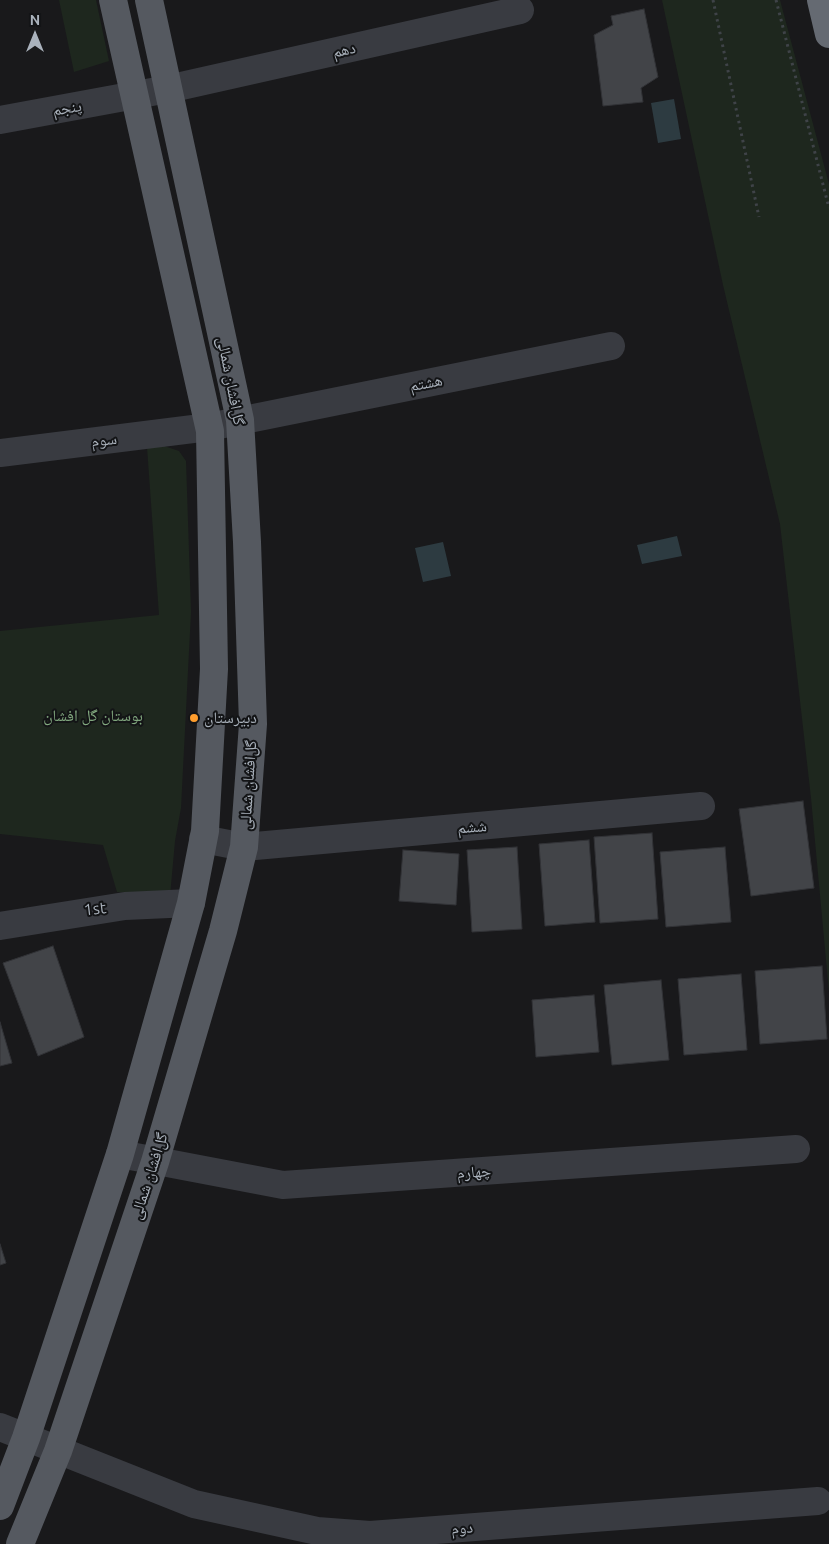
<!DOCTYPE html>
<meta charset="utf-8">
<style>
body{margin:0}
#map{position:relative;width:829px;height:1544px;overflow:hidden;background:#19191b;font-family:Ubuntu,sans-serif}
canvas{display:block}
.north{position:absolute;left:10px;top:10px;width:50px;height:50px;-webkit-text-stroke:4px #131416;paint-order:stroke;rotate:0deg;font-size:14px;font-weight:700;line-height:20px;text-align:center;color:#aab2bc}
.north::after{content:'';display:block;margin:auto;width:18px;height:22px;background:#aab2bc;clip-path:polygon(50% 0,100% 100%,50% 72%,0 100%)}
</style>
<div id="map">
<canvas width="829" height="1544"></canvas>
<div class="north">N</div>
</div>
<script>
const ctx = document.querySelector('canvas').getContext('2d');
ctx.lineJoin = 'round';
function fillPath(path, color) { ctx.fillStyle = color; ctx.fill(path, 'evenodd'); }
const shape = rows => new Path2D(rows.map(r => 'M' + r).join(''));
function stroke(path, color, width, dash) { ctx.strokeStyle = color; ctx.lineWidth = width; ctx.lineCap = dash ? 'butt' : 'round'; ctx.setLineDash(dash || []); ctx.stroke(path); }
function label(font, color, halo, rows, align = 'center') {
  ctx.font = font + ' Ubuntu,"Noto Naskh Arabic",sans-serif'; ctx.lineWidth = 4; ctx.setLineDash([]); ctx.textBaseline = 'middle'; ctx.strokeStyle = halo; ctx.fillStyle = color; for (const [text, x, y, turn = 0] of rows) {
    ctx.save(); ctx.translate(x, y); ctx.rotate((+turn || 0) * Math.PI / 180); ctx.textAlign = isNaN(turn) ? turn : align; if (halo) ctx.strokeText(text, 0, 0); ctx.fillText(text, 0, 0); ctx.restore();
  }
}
fillPath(shape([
 [59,0,96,0,109,61,74,72],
 [662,0,780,0,829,184,829,992,811,798,780,524,723,285],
 [161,445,179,451,186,461,191,612,181,808,175,841,170,896,117,892,103,845,0,834,0,631,159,615,147,447]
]), '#1e271e');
fillPath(shape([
 [674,99,681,139,658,143,651,103],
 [677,536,682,556,642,564,637,545],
 [443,542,451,576,423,582,415,548]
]), '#2d3b41');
const building = shape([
 [644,9,658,77,641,88,643,102,603,106,594,35,613,25,611,16,644,9],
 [803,801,814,888,751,896,739,809,803,801],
 [652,833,658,919,600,923,594,837,652,833],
 [589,840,595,922,545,926,539,844,589,840],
 [517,847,522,929,472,932,467,850,517,847],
 [725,847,731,922,666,927,660,852,725,847],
 [403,850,459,854,456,905,399,901,403,850],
 [53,946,84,1037,38,1056,3,963,53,946],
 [822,966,827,1039,760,1044,755,971,822,966],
 [741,974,747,1050,684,1055,678,979,741,974],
 [661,980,669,1060,612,1065,604,985,661,980],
 [594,995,599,1052,536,1057,532,1000,594,995],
 [0,1022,12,1063,0,1066,0,1022],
 [0,1244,6,1263,0,1265,0,1244]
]);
fillPath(building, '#424448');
stroke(building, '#323337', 1);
stroke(shape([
 [713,0,759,217],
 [776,0,829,208]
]), '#3f4348', 3, [2.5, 4]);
stroke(shape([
 [0,120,168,89,520,10],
 [0,453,209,427,611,346],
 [203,839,244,847,701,806],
 [0,926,125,906,191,903],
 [120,1154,283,1185,796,1149],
 [0,1427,194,1504,317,1531,370,1535,818,1501]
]), '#393b41', 28);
stroke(shape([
 [0,1506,26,1438,120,1154,191,903,205,831,214,669,210,431,113,0],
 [20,1544,58,1451,155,1162,223,931,244,847,253,724,247,542,240,420,149,0]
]), '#555960', 28);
stroke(shape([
 [821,0,829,34]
]), '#656a72', 28);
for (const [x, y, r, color] of [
 [194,718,5,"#ff9d2d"]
]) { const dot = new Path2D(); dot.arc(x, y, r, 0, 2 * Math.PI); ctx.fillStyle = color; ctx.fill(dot); stroke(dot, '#131416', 2); }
label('16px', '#aab2bc', '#131416', [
 ["دهم",344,50,-13],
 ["پنجم",67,108,-10],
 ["گل‌افشان شمالی",231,381,79],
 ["هشتم",426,383,-11],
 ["سوم",104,440,-7],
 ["گل‌افشان شمالی",248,785,-86],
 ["ششم",472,827,-5],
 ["1st",95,909,-7],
 ["چهارم",474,1172,-4],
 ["گل‌افشان شمالی",149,1176,-72],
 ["دوم",462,1528,-4]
]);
label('16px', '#82a97f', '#131416', [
 ["بوستان گل افشان",93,716]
]);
label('16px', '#aab2bc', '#131416', [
 ["دبیرستان",204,718]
], 'left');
</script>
